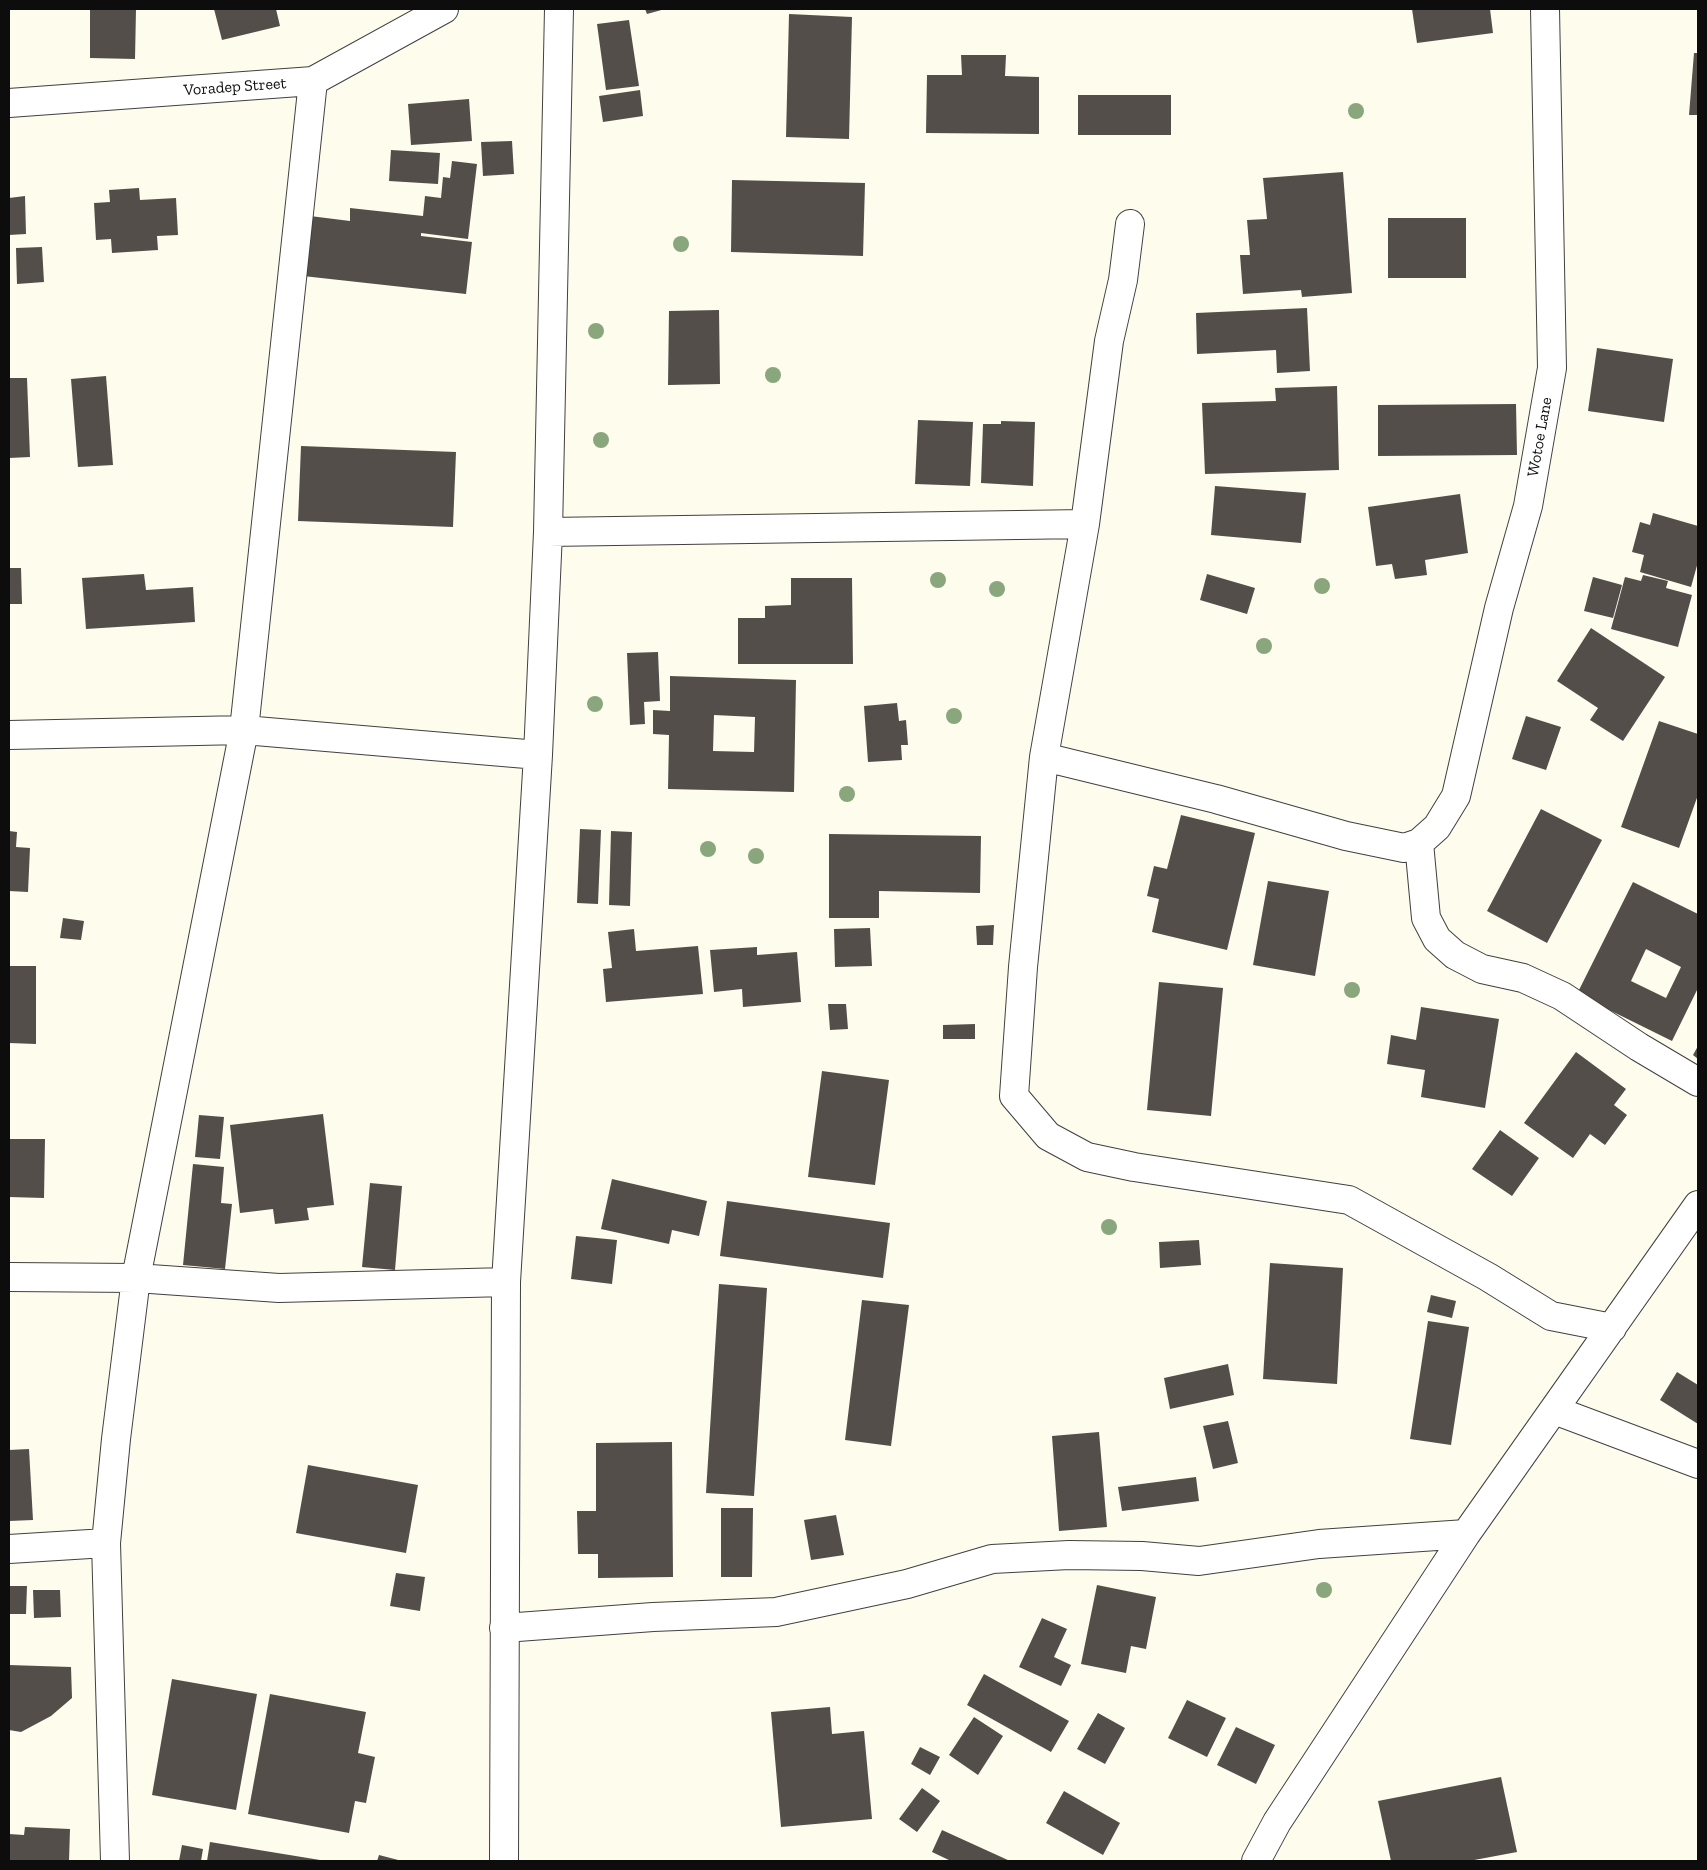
<!DOCTYPE html>
<style>
body{margin:0}
#map{position:relative;width:1707px;height:1870px;overflow:hidden;background:#fefced;font-family:"Zilla Slab",serif}
canvas{display:block}
.frame{position:absolute;inset:0;border:10px solid #0d0d0d;pointer-events:none}
</style>
<div id="map">
<canvas width="1707" height="1870"></canvas>
<div class="frame"></div>
</div>
<script>
const ctx = document.querySelector('canvas').getContext('2d');
ctx.lineJoin = 'round';
function fillPath(path, color) { ctx.fillStyle = color; ctx.fill(path, 'evenodd'); }
const shape = rows => new Path2D(rows.map(r => 'M' + r).join(''));
function stroke(path, color, width, dash) { ctx.strokeStyle = color; ctx.lineWidth = width; ctx.lineCap = dash ? 'butt' : 'round'; ctx.setLineDash(dash || []); ctx.stroke(path); }
function label(font, color, halo, rows, align = 'center') {
  ctx.font = font + ' "Zilla Slab",serif'; ctx.lineWidth = 5; ctx.setLineDash([]); ctx.textBaseline = 'middle'; ctx.strokeStyle = halo; ctx.fillStyle = color; for (const [text, x, y, turn = 0] of rows) {
    ctx.save(); ctx.translate(x, y); ctx.rotate((+turn || 0) * Math.PI / 180); ctx.textAlign = isNaN(turn) ? turn : align; if (halo) ctx.strokeText(text, 0, 0); ctx.fillText(text, 0, 0); ctx.restore();
  }
}
fillPath(shape([
 [90,9,136,9,135,59,90,58],
 [214,9,276,9,280,26,222,40],
 [645,9,665,9,647,14],
 [1412,9,1490,9,1493,33,1417,43],
 [789,14,852,17,849,139,786,137],
 [629,20,639,86,606,90,597,24],
 [1694,53,1698,53,1698,115,1689,115],
 [961,55,1006,55,1005,76,1039,77,1039,134,926,133,927,75,962,75],
 [640,90,643,116,603,122,599,96],
 [1078,95,1171,95,1171,135,1078,135],
 [469,99,472,141,411,145,408,104],
 [512,141,514,174,483,176,481,142],
 [391,150,440,153,438,184,389,181],
 [452,161,477,164,468,239,421,233,421,236,472,242,466,294,303,276,310,216,350,221,350,208,423,216,425,196,441,198,443,177,450,178],
 [1343,172,1352,293,1302,297,1301,290,1243,294,1240,255,1250,255,1247,220,1267,219,1263,178],
 [732,180,865,183,863,256,731,252],
 [139,188,140,200,176,198,178,235,157,236,158,250,112,253,111,239,96,240,94,203,110,202,109,190],
 [25,196,26,234,9,235,9,198],
 [1388,218,1466,218,1466,278,1388,278],
 [42,247,44,282,17,284,16,248],
 [1307,308,1310,371,1277,373,1276,350,1197,354,1196,313],
 [719,310,720,384,668,385,669,311],
 [1597,348,1673,359,1664,422,1588,411],
 [106,376,113,465,78,467,71,379],
 [9,378,27,378,30,457,9,458],
 [1337,386,1339,470,1205,474,1202,403,1276,401,1275,388],
 [1516,404,1517,455,1378,456,1378,405],
 [918,420,973,422,970,486,915,484],
 [1001,421,1035,422,1033,486,981,483,983,424,1001,424],
 [301,446,456,452,453,527,298,521],
 [1215,486,1306,493,1301,543,1211,535],
 [1460,494,1468,553,1425,560,1427,575,1395,579,1392,564,1376,566,1368,507],
 [1653,513,1698,526,1698,562,1691,587,1640,572,1644,555,1632,552,1640,522,1650,525],
 [9,568,21,568,22,604,9,604],
 [144,574,146,590,193,587,195,622,86,629,82,578],
 [1207,574,1255,588,1247,614,1200,600],
 [1643,575,1668,581,1666,588,1692,595,1678,647,1611,629,1625,577,1641,581],
 [1593,577,1622,585,1613,618,1584,611],
 [791,578,852,578,853,664,738,664,738,618,765,618,765,606,791,605],
 [1591,628,1665,677,1623,741,1590,720,1598,708,1557,681],
 [658,652,660,701,644,702,645,724,630,725,627,653],
 [670,676,796,680,794,792,668,789,669,735,653,734,653,710,670,711],
 [714,715,755,717,754,752,713,751],
 [897,703,899,721,906,720,908,745,901,745,902,760,868,762,864,706],
 [1526,716,1561,727,1546,770,1512,759],
 [1659,721,1698,734,1698,795,1679,848,1621,827],
 [1541,809,1602,840,1547,943,1487,911],
 [1181,815,1255,833,1227,950,1152,932,1159,899,1147,896,1154,866,1167,869],
 [580,829,601,830,598,904,577,903],
 [9,831,17,832,16,847,30,848,28,892,9,891],
 [611,831,632,832,630,906,609,905],
 [829,834,981,836,980,893,879,891,879,918,829,918],
 [1268,881,1329,891,1315,976,1253,965],
 [1633,882,1698,914,1698,988,1672,1041,1577,994],
 [1646,949,1681,967,1666,998,1631,981],
 [63,918,84,921,81,940,60,938],
 [994,925,993,945,977,945,976,926],
 [870,928,872,966,835,967,834,929],
 [634,929,636,951,698,946,703,994,606,1002,603,969,612,968,608,932],
 [757,947,757,955,797,952,801,1002,743,1007,742,989,714,992,710,950],
 [9,966,36,966,36,1044,9,1043],
 [1159,982,1223,988,1211,1116,1147,1110],
 [828,1004,846,1004,848,1029,830,1030],
 [1421,1007,1499,1019,1485,1108,1421,1097,1425,1070,1387,1064,1391,1035,1416,1040],
 [975,1024,975,1039,943,1039,943,1025],
 [1698,1046,1698,1059,1693,1055],
 [1576,1052,1626,1089,1614,1105,1627,1115,1605,1145,1590,1134,1573,1158,1524,1123],
 [822,1071,889,1080,875,1185,808,1177],
 [323,1114,334,1205,307,1208,309,1220,275,1224,273,1209,240,1213,230,1125],
 [199,1115,224,1117,220,1159,195,1157],
 [1500,1130,1539,1158,1512,1196,1472,1169],
 [9,1139,45,1139,44,1198,9,1197],
 [193,1164,224,1167,221,1203,232,1204,225,1269,183,1265],
 [612,1179,707,1201,699,1236,672,1230,669,1244,601,1229],
 [370,1183,402,1186,395,1270,362,1267],
 [727,1201,890,1223,883,1278,720,1256],
 [576,1236,617,1240,612,1284,571,1279],
 [1199,1240,1201,1265,1160,1268,1159,1242],
 [1270,1263,1343,1268,1337,1384,1263,1379],
 [719,1284,767,1288,754,1496,706,1493],
 [1431,1295,1456,1301,1452,1318,1427,1312],
 [862,1300,909,1305,891,1446,845,1440],
 [1428,1321,1469,1327,1451,1445,1410,1439],
 [1228,1364,1234,1395,1170,1409,1164,1378],
 [1677,1372,1698,1385,1698,1424,1660,1400],
 [1228,1421,1238,1463,1213,1469,1203,1426],
 [1099,1432,1107,1527,1059,1531,1052,1436],
 [672,1442,673,1577,598,1578,598,1554,578,1554,577,1511,596,1511,596,1443],
 [29,1449,33,1520,9,1521,9,1450],
 [308,1465,418,1485,406,1553,296,1533],
 [1196,1477,1199,1501,1122,1511,1118,1487],
 [721,1508,753,1508,752,1577,721,1577],
 [836,1515,844,1555,811,1560,804,1520],
 [396,1573,425,1577,420,1611,390,1606],
 [1097,1585,1156,1597,1146,1649,1131,1646,1126,1673,1081,1664],
 [9,1586,27,1586,26,1614,9,1614],
 [33,1590,60,1590,61,1617,34,1618],
 [1042,1618,1067,1629,1054,1657,1071,1665,1061,1686,1019,1667],
 [9,1665,71,1667,72,1698,51,1716,21,1732,9,1730],
 [984,1674,1069,1721,1051,1752,967,1705],
 [172,1679,257,1694,236,1810,152,1795],
 [270,1694,366,1712,358,1753,375,1757,366,1803,355,1801,349,1833,248,1814],
 [1187,1700,1226,1718,1207,1757,1168,1738],
 [830,1707,832,1734,864,1731,872,1819,781,1827,771,1712],
 [1098,1713,1125,1728,1105,1764,1077,1749],
 [974,1717,1003,1736,978,1775,949,1755],
 [1236,1727,1275,1745,1256,1784,1217,1765],
 [920,1747,940,1757,930,1775,911,1764],
 [1501,1777,1517,1852,1469,1861,1391,1861,1378,1801],
 [922,1788,940,1801,917,1832,899,1819],
 [1064,1791,1120,1823,1103,1855,1046,1823],
 [25,1827,70,1829,69,1861,9,1861,9,1834,24,1835],
 [942,1830,1010,1861,951,1861,932,1852],
 [210,1842,320,1860,320,1861,207,1861],
 [182,1845,203,1849,201,1861,179,1861],
 [379,1855,402,1861,377,1861]
]), '#544e4a');
const street = shape([
 [9,103,313,81,444,9],
 [1130,224,1123,280,1109,341,1085,524,1044,757,1023,967,1014,1096,1048,1136,1087,1157,1134,1167,1349,1200,1488,1277,1551,1316,1612,1328],
 [548,532,1085,524],
 [9,735,244,730,538,755],
 [1044,757,1216,799,1346,836,1404,848,1419,843,1426,918,1437,939,1455,955,1482,969,1523,978,1562,996,1639,1047,1698,1082],
 [1419,843,1437,827,1456,796,1499,608,1528,506,1552,368,1545,9],
 [9,1277,136,1278,279,1288,506,1282],
 [1554,1410,1698,1464],
 [9,1549,106,1543],
 [504,1628,653,1617,776,1612,907,1584,992,1559,1069,1555,1142,1556,1199,1561,1319,1544,1466,1534],
 [115,1861,106,1543,116,1439,136,1278,244,730,313,81],
 [504,1861,506,1282,538,755,548,532,559,9],
 [1256,1861,1277,1822,1466,1534,1698,1205]
]);
stroke(street, '#404040', 30);
stroke(street, '#fff', 28);
ctx.fillStyle = '#89a67d';
for (const [x, y] of [
 [1356,111],
 [681,244],
 [596,331],
 [773,375],
 [601,440],
 [938,580],
 [1322,586],
 [997,589],
 [1264,646],
 [595,704],
 [954,716],
 [847,794],
 [708,849],
 [756,856],
 [1352,990],
 [1109,1227],
 [1324,1590]
]) { ctx.beginPath(); ctx.arc(x, y, 8, 0, 2 * Math.PI); ctx.fill(); }
label('16px', '#0d0d0d', '#fff', [
 ["Voradep Street",235,87,-4],
 ["Wotoe Lane",1540,437,-80]
]);
</script>
